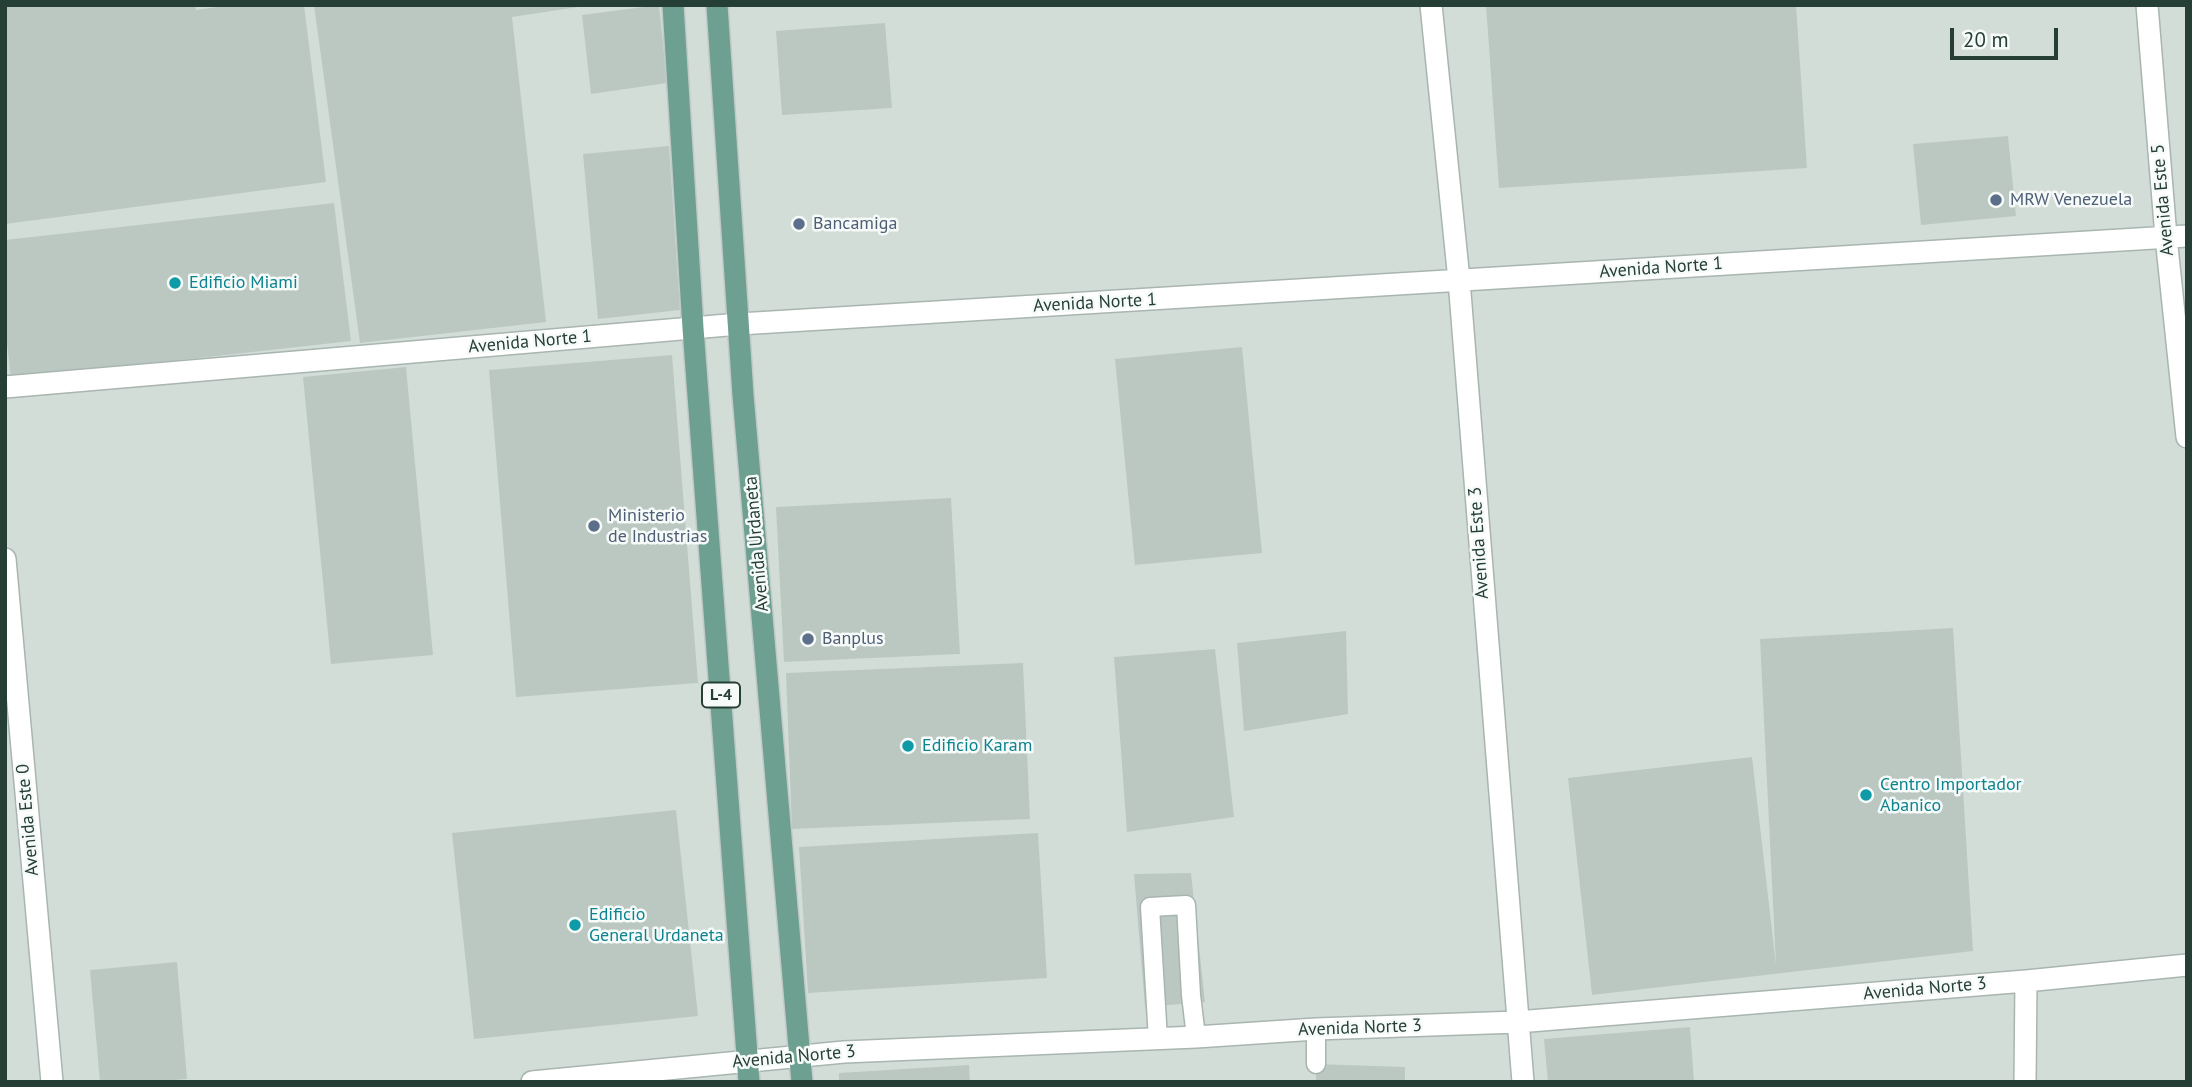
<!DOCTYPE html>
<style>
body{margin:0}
#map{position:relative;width:2192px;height:1087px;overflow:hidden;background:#e5edea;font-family:"PT Sans",sans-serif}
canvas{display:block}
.frame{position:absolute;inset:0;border:7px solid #253f37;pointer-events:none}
.scale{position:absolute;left:1950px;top:28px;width:108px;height:32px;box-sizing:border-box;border:4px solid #253f37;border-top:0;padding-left:9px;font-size:21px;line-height:24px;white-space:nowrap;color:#253f37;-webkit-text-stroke:5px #f6faf8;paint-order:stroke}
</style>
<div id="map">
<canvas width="2192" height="1087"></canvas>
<div class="frame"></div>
<div class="scale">20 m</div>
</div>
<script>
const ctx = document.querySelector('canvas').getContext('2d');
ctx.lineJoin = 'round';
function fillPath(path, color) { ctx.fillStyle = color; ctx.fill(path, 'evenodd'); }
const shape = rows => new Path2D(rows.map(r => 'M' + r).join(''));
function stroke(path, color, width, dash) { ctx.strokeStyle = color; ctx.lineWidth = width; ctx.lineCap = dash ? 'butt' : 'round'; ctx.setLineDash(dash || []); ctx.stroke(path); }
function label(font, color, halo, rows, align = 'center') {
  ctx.font = font + ' "PT Sans",sans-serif'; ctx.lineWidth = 5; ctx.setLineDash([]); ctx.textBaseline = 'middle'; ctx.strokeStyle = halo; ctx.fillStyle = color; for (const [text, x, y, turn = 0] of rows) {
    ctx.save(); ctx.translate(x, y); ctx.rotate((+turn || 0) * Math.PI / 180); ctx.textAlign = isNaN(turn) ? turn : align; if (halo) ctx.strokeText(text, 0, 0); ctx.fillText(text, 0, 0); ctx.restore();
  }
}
fillPath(shape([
 [5,5,2187,5,2187,1082,5,1082]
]), '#d3ddd8');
fillPath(shape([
 [5,5,195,5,196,10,231,5,304,5,326,182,5,224],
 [314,5,591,5,512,17,546,322,360,343],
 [659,5,667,83,591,94,582,15],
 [1486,5,1796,5,1807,168,1499,188],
 [885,23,892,108,782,115,776,31],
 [2008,136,2016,216,1921,225,1913,144],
 [669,146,680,310,598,319,583,154],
 [334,203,351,341,11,379,5,326,5,240],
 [1242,347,1262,553,1135,565,1115,359],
 [672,355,698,683,516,697,489,370],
 [406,367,433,655,331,664,303,377],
 [951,498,960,654,784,662,776,507],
 [1953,628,1973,951,1592,995,1568,778,1752,757,1776,965,1760,639],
 [1346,631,1348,714,1244,731,1237,643],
 [1215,649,1234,817,1127,832,1114,657],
 [1023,663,1030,819,792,829,786,673],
 [676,810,698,1016,474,1039,452,833],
 [1038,833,1047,978,808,993,799,847],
 [1191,873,1205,1002,1145,1007,1134,874],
 [177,962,187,1079,149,1082,100,1082,90,970],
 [1690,1027,1694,1082,1548,1082,1544,1039],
 [1316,1064,1405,1067,1405,1082,1316,1082],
 [969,1065,970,1082,839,1082,839,1073]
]), '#bbc8c2');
const lane = shape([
 [1316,1029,1316,1064],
 [1158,1039,1150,907,1186,905,1191,995,1196,1037]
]);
const street = shape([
 [1431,5,1459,280,1523,1082],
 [2147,5,2166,237,2187,437],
 [5,387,739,324,2187,236],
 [5,559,52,1082],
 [532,1082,844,1052,1196,1037,1316,1029,1517,1022,2026,981,2187,965],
 [2025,1082,2026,981]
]);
const primary = shape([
 [673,5,693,328,749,1082],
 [717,5,743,395,802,1082]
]);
stroke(lane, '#a8b5b1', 21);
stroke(street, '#a8b5b1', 24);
stroke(primary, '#c2c9c7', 24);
stroke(lane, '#fff', 18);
stroke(street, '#fff', 21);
stroke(primary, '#6da091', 21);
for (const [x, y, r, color] of [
 [1996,200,7,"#5c6f8a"],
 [799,224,7,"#5c6f8a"],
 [175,283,7,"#0f9aa8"],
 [594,526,7,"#5c6f8a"],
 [808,639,7,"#5c6f8a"],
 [908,746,7,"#0f9aa8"],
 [1866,795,7,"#0f9aa8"],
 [575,925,7,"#0f9aa8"]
]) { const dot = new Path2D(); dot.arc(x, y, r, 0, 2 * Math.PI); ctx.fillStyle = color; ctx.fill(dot); stroke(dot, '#f6faf8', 2.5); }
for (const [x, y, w] of [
 [721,695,38]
]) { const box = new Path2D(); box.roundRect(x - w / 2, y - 12.5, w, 25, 5); ctx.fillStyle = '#f6faf8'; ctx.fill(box); stroke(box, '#253f37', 2); }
label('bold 16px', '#253f37', null, [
 ["L-4",721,695]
]);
label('18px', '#4e5e75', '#f6faf8', [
 ["MRW Venezuela",2010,200],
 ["Bancamiga",813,224],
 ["Ministerio",608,516],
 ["de Industrias",608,537],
 ["Banplus",822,639]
], 'left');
label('18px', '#253f37', '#f6faf8', [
 ["Avenida Este 5",2163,200,-95],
 ["Avenida Norte 1",1661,268,-4],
 ["Avenida Norte 1",1095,303,-3],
 ["Avenida Norte 1",530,342,-5],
 ["Avenida Este 3",1479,543,-94],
 ["Avenida Urdaneta",757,544,-95],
 ["Avenida Este 0",28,820,-95],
 ["Avenida Norte 3",1925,989,-5],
 ["Avenida Norte 3",1360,1028,-2],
 ["Avenida Norte 3",794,1057,-5]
]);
label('18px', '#0d838f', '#f6faf8', [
 ["Edificio Miami",189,283],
 ["Edificio Karam",922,746],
 ["Centro Importador",1880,785],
 ["Abanico",1880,806],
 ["Edificio",589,915],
 ["General Urdaneta",589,936]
], 'left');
</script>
